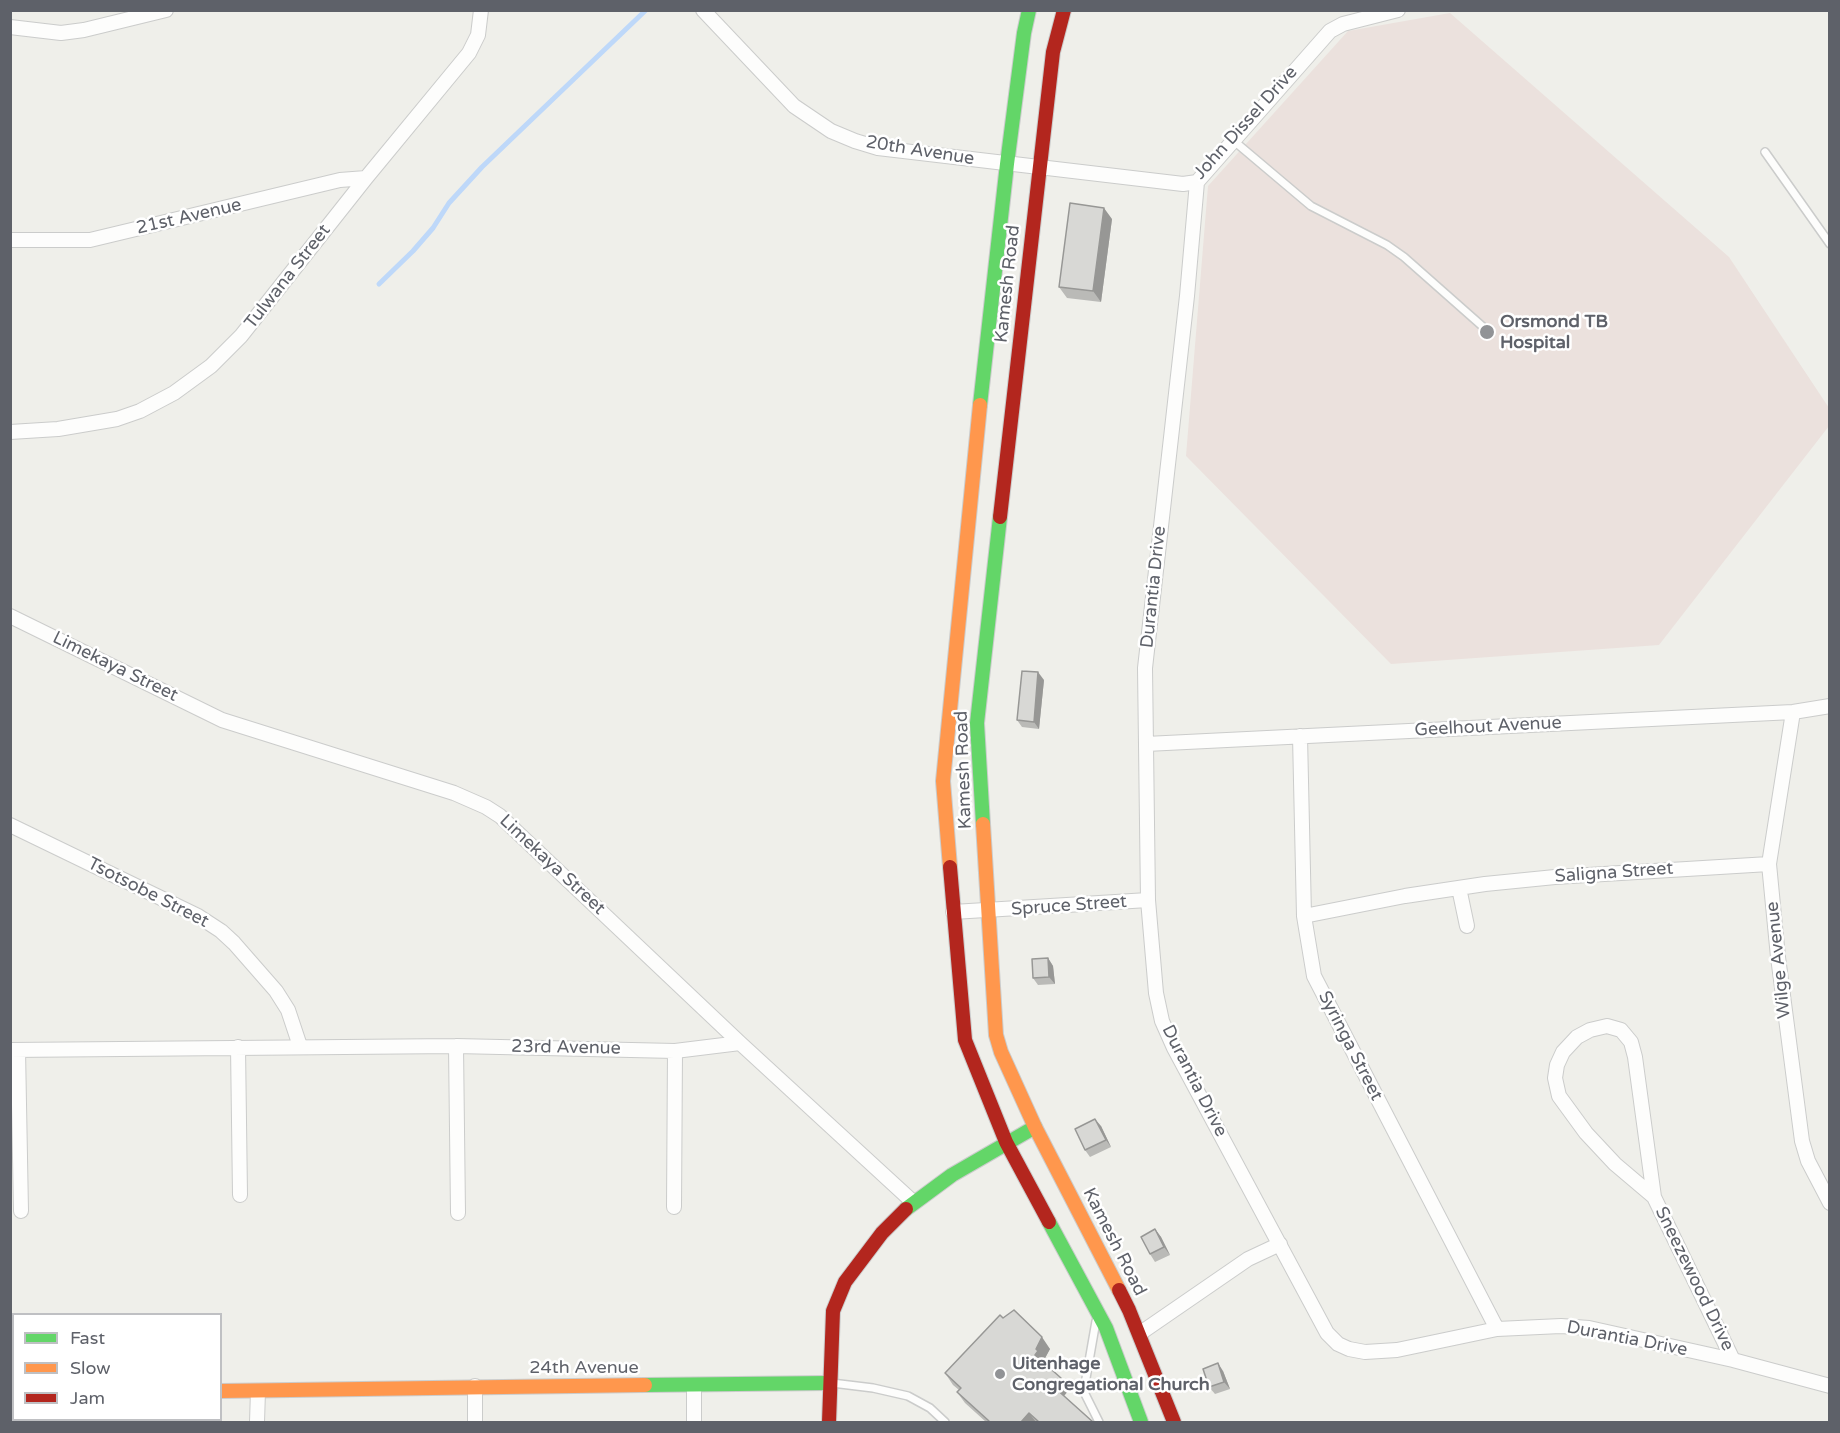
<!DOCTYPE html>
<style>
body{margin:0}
#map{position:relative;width:1840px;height:1433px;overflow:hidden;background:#efefea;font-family:"Varela Round",sans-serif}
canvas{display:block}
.frame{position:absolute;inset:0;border:12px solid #5e6169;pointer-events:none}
.legend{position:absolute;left:12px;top:1313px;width:210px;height:108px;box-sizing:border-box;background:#fff;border:2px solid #bfc0c3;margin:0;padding:8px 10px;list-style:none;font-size:18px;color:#5e6169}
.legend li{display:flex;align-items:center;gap:12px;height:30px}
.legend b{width:30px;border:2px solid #bfc0c3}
</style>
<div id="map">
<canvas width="1840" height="1433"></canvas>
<div class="frame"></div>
<ul class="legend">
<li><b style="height:8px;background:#63d668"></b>Fast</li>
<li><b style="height:8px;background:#ff974d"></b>Slow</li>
<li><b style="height:8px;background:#b3261e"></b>Jam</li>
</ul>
</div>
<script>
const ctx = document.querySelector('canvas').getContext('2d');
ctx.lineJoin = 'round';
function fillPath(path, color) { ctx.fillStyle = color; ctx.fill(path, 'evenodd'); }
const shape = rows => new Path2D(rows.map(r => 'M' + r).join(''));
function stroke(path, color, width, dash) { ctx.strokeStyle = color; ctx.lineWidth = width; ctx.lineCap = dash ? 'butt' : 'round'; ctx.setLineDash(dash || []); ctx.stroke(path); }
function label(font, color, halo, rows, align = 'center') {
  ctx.font = font + ' "Varela Round",sans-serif'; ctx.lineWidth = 5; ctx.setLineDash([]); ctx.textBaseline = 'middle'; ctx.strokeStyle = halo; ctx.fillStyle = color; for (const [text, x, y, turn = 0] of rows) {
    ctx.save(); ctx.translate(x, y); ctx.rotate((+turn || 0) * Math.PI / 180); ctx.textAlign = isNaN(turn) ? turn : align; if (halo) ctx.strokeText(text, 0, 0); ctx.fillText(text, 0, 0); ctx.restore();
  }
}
fillPath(shape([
 [1450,13,1729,257,1829,408,1829,426,1659,645,1391,664,1186,456,1208,186,1348,31]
]), '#ebe1dd');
stroke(shape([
 [379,284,413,251,433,228,449,203,482,167,646,10]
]), '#bed8f9', 5);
const lane = shape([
 [1234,141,1311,206,1387,245,1404,257,1490,333],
 [1765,152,1830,244],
 [1096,1321,1085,1384,1085,1394,1099,1422],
 [832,1383,873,1388,908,1396,930,1408,945,1422]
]);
const street = shape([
 [703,10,794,106,831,131,855,141,878,148,1183,184,1197,182,1330,31,1343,24,1398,10],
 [10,27,61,33,84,30,166,10],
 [1197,182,1187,296,1145,668,1148,900,1156,993,1162,1021,1174,1048,1327,1333,1338,1344,1349,1349,1365,1352,1397,1350,1497,1329,1561,1326,1589,1328,1733,1360,1830,1386],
 [10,240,90,240,340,180,366,178],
 [10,432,58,429,117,419,140,411,174,393,211,366,241,336,366,178,469,53,478,35,481,10],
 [10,616,222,720,454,793,486,807,500,816,740,1043,913,1202],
 [1793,712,1769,864,1778,957,1802,1141,1808,1161,1830,1203],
 [1300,736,1304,916,1314,976,1497,1329],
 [1146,744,1793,712,1830,706],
 [10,825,198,916,221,931,234,943,276,991,288,1010,300,1046],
 [1459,888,1467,926],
 [953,912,1148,900],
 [1304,916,1405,896,1485,884,1555,877,1769,864],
 [456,1046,458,1213],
 [238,1047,240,1195],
 [10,1050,456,1046,675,1051,740,1043],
 [18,1050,21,1211],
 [1654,1197,1615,1164,1586,1133,1559,1096,1555,1078,1557,1065,1563,1052,1577,1037,1590,1030,1607,1026,1621,1030,1631,1042,1635,1057,1654,1197,1733,1360],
 [674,1207,675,1051],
 [1139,1334,1248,1259,1280,1244],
 [694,1385,694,1422],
 [475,1386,475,1422],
 [41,1420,41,1422],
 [257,1422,258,1391]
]);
const fast = shape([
 [980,405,1007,164,1024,33,1029,10],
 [983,824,977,723,1000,517],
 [906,1209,952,1175,1035,1127],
 [1049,1222,1106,1328,1141,1422],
 [645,1385,829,1383],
 [10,1391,14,1391]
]);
const slow = shape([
 [983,824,996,1035,1001,1052,1035,1127,1119,1290],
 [950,867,943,781,980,405],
 [220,1391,645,1385]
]);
const jam = shape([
 [1000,517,1053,52,1064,10],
 [950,867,965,1040,1006,1142,1049,1222],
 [1119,1290,1129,1310,1174,1422],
 [829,1422,833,1311,845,1282,882,1233,906,1209]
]);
stroke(lane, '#cbcccb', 10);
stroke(street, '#cbcccb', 16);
stroke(fast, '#cbcccc', 16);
stroke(slow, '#cbcccc', 16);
stroke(jam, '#cbcccc', 16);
stroke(lane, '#fdfdfc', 7);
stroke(street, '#fdfdfc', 14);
stroke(fast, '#63d668', 14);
stroke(slow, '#ff974d', 14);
stroke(jam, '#b3261e', 14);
fillPath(shape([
 [1112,219,1101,302,1067,298,1059,287],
 [1044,680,1039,729,1022,727,1017,720],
 [1048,958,1053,966,1055,984,1038,985,1033,978],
 [1101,1126,1111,1147,1090,1157,1085,1150],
 [1155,1229,1161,1237,1170,1255,1155,1262,1150,1254],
 [1003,1318,1050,1349,1044,1360,1046,1363,1045,1364,1061,1378,1069,1390,1064,1396,1093,1422,986,1422,965,1403,957,1392,959,1390,953,1385,945,1373],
 [1223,1371,1230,1389,1215,1394,1209,1387]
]), '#babab7');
fillPath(shape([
 [1104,208,1112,219,1101,302,1093,291],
 [1038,672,1044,680,1039,729,1034,722],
 [1048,958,1053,966,1055,984,1049,977],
 [1095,1119,1101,1126,1111,1147,1106,1140],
 [1155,1229,1161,1237,1170,1255,1164,1247],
 [1042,1337,1050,1349,1044,1360,1046,1363,1043,1366,1035,1355,1036,1349],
 [1218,1363,1223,1371,1230,1389,1224,1382],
 [1061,1378,1069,1390,1062,1398,1054,1387],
 [1029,1413,1036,1422,1021,1422]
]), '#979795');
const building = shape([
 [1070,203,1104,208,1093,291,1059,287,1070,203],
 [1022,671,1038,672,1034,722,1017,720,1022,671],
 [1048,958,1049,977,1033,978,1032,959,1048,958],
 [1095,1119,1106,1140,1085,1150,1075,1129,1095,1119],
 [1155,1229,1164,1247,1150,1254,1141,1237,1155,1229],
 [1014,1310,1042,1337,1036,1349,1038,1351,1035,1355,1061,1378,1054,1387,1093,1422,1039,1422,1029,1413,1021,1422,988,1422,989,1421,957,1392,961,1388,945,1373,1000,1315,1003,1318,1014,1310],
 [1218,1363,1224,1382,1209,1387,1203,1369,1218,1363]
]);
fillPath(building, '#d8d8d5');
stroke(building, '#979795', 1.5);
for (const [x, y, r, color] of [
 [1487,332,8,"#919396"],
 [1000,1374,6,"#919396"]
]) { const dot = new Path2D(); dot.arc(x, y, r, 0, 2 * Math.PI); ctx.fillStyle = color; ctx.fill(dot); stroke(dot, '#fff', 2); }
label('18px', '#5e6169', '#fff', [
 ["John Dissel Drive",1246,123,-48],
 ["20th Avenue",920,151,9],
 ["21st Avenue",189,217,-13],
 ["Tulwana Street",288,277,-52],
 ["Kamesh Road",1008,284,-84],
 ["Durantia Drive",1154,587,-84],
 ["Limekaya Street",115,667,26],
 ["Geelhout Avenue",1488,727,-3],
 ["Kamesh Road",964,770,-92],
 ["Limekaya Street",552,865,43],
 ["Saligna Street",1614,873,-4],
 ["Tsotsobe Street",148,893,27],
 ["Spruce Street",1069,906,-4],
 ["Wilge Avenue",1779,960,-96],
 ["Syringa Street",1350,1046,63],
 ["23rd Avenue",566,1048,1],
 ["Durantia Drive",1194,1081,63],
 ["Kamesh Road",1114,1242,63],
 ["Sneezewood Drive",1694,1279,64],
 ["Durantia Drive",1627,1339,11],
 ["24th Avenue",584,1368]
]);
label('bold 18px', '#5e6169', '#fff', [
 ["Orsmond TB",1500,322],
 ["Hospital",1500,343],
 ["Uitenhage",1012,1364],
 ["Congregational Church",1012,1385]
], 'left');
</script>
